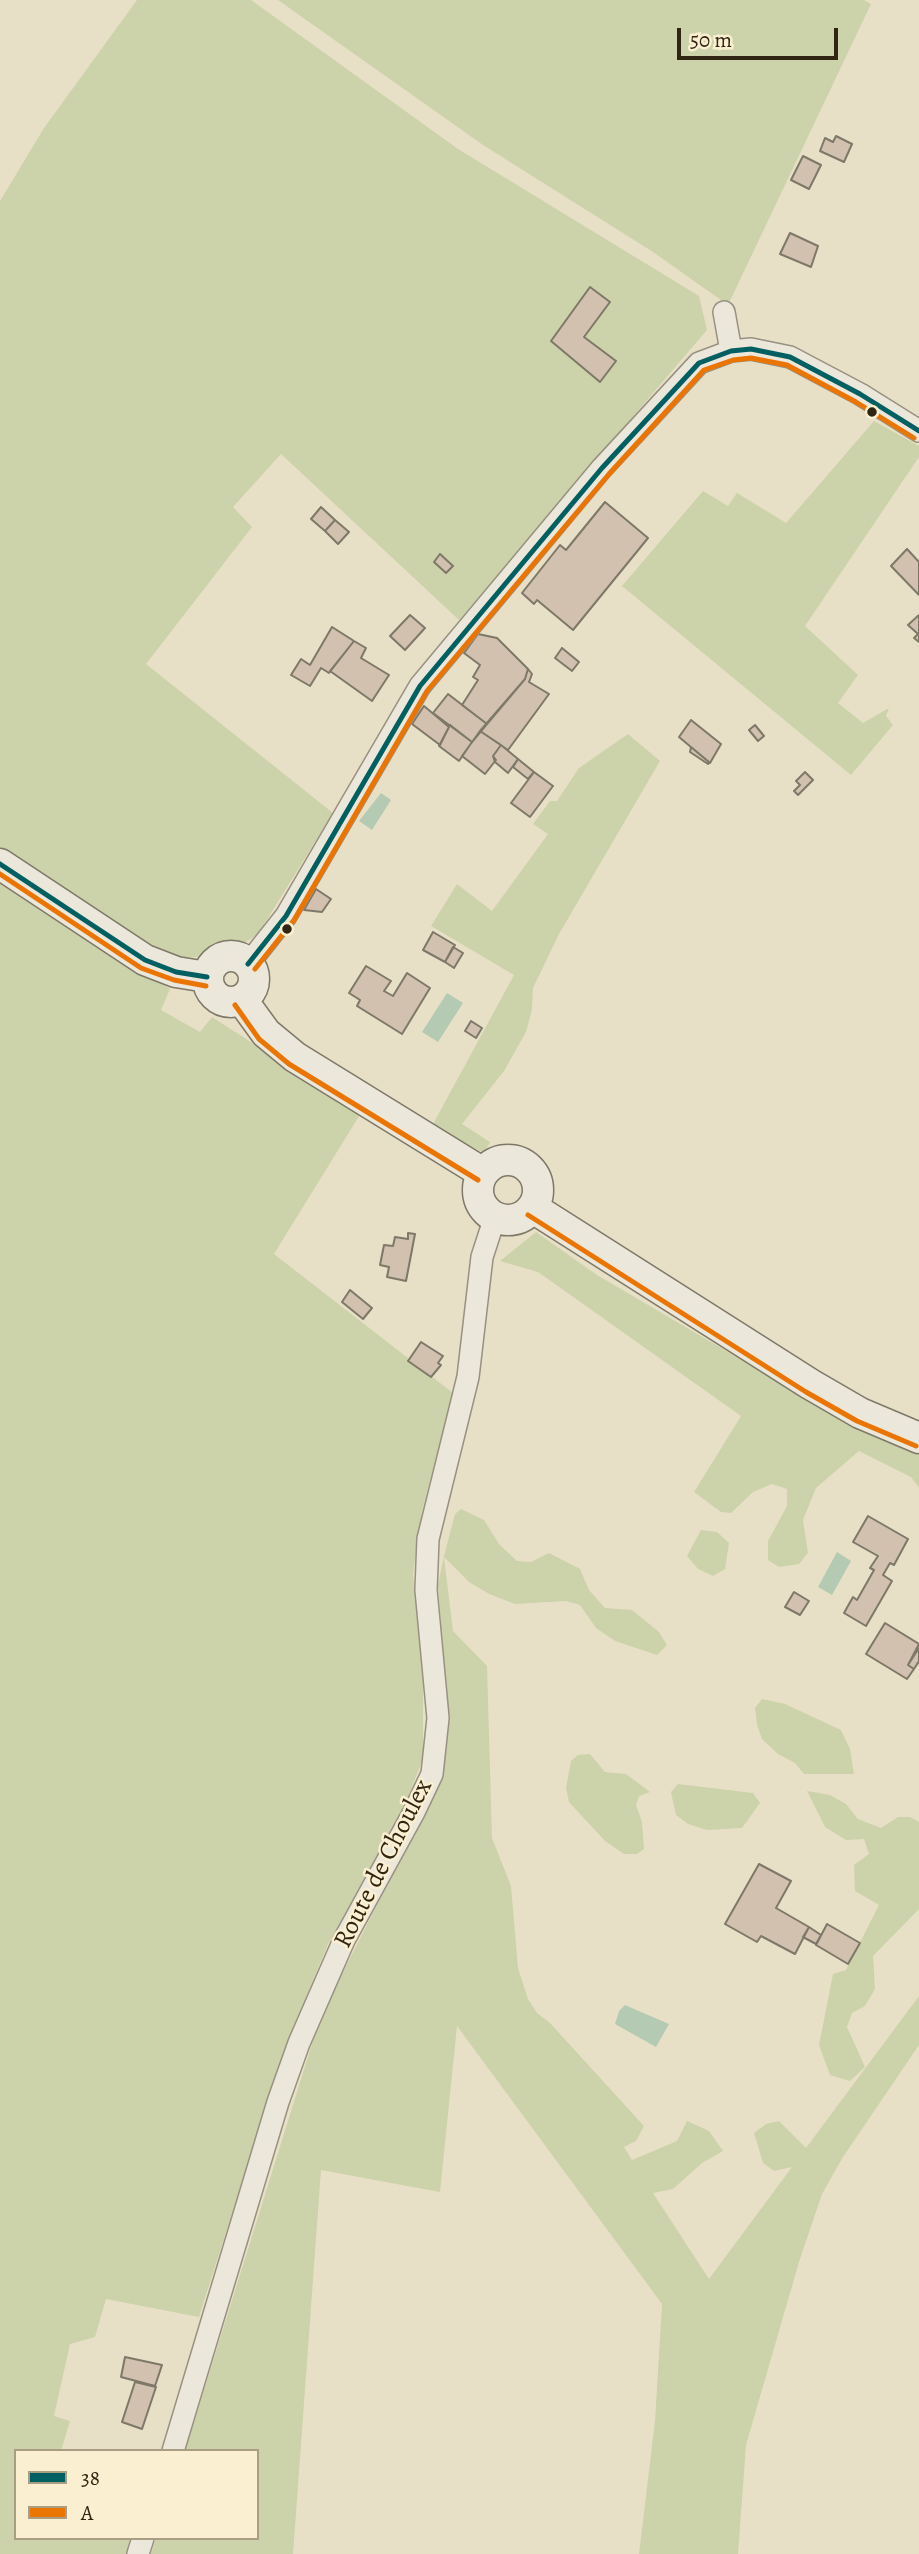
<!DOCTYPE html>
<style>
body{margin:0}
#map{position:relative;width:919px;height:2554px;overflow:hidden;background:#e8e0c6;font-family:Alegreya,serif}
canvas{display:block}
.legend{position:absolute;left:14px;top:2449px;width:245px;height:91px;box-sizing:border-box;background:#faefd0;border:2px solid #a99e84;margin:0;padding:9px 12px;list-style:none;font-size:21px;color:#302413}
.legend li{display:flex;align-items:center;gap:14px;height:35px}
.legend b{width:35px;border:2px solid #a99e84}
.scale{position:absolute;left:677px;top:28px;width:161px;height:32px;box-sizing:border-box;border:4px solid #302413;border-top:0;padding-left:9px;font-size:21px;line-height:24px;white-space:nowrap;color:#302413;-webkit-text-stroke:5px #faefd0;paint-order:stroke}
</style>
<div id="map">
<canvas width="919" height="2554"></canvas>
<ul class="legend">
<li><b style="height:9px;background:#005f61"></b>38</li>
<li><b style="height:9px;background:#ea7502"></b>A</li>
</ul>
<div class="scale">50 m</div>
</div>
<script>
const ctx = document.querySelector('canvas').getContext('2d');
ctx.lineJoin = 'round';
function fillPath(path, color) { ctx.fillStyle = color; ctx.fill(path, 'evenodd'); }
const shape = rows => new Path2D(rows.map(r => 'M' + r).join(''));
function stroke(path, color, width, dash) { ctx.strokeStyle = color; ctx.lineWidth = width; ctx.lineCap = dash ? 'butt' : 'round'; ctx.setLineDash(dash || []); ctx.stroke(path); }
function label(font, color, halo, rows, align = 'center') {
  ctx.font = font + ' Alegreya,serif'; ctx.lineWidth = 5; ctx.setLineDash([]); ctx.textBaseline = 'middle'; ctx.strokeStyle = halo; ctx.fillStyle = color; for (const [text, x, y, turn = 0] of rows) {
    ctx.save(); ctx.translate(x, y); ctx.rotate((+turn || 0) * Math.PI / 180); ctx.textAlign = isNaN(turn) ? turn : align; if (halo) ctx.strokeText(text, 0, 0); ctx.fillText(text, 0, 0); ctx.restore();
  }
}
fillPath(shape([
 [137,0,251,0,458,149,699,296,707,330,459,620,281,454,233,507,252,527,146,664,333,813,258,934,243,944,198,957,182,958,150,950,0,851,0,201,44,128],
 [278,0,864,0,871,4,728,305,653,252,483,145],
 [874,421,919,446,919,457,805,626,858,675,838,703,863,723,889,708,886,716,893,725,851,775,622,586,703,491,728,506,737,493,786,523],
 [628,734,660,761,559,934,533,988,532,1009,526,1032,504,1071,462,1124,490,1142,484,1153,432,1126,514,975,431,926,457,884,492,911,548,834,533,824,550,801,557,801,579,768],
 [0,879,170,989,161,1010,200,1032,212,1017,361,1113,274,1254,453,1393,422,1511,413,1574,423,1667,423,1759,405,1804,328,1944,307,1995,271,2090,199,2317,106,2299,95,2337,70,2344,54,2416,70,2421,61,2451,16,2451,16,2538,131,2538,126,2554,0,2554],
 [536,1232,597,1275,786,1386,919,1451,919,1488,911,1477,859,1451,816,1488,803,1520,808,1553,799,1564,779,1567,768,1560,768,1541,787,1506,787,1489,772,1484,753,1492,731,1513,721,1512,694,1492,741,1416,538,1272,500,1261],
 [461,1509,484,1520,499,1544,517,1561,531,1562,549,1553,580,1569,589,1590,605,1608,632,1610,659,1632,667,1645,657,1655,615,1641,596,1628,580,1605,566,1601,515,1604,489,1594,469,1582,444,1557,453,1631,487,1666,492,1838,511,1886,518,1968,528,1999,537,2013,550,2023,644,2126,636,2141,624,2147,632,2160,677,2141,687,2121,709,2131,723,2151,702,2163,673,2189,653,2193,709,2279,792,2167,774,2171,763,2163,754,2133,766,2124,779,2121,806,2148,919,1996,919,2045,843,2157,822,2194,799,2262,746,2445,738,2554,639,2554,655,2421,662,2304,457,2026,440,2192,321,2170,293,2554,151,2554,156,2538,257,2538,257,2451,185,2451,321,2015,433,1795,444,1767,449,1725,438,1585,444,1556,455,1514],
 [701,1530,717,1532,729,1543,725,1569,713,1576,698,1569,687,1556],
 [762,1699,785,1704,841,1730,850,1749,854,1774,804,1774,795,1763,778,1754,762,1739,757,1725,755,1708],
 [590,1754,605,1772,626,1774,650,1792,639,1796,636,1805,642,1822,644,1849,637,1854,624,1854,605,1841,569,1802,566,1788,571,1761,578,1755],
 [678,1784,753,1793,760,1803,742,1828,707,1830,688,1824,676,1815,671,1792],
 [807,1791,830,1795,846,1804,858,1819,881,1828,898,1817,910,1817,919,1822,919,1909,873,1956,875,1989,865,2006,852,2013,847,2027,865,2067,850,2081,830,2075,819,2045,833,1974,846,1970,879,1905,855,1891,854,1865,869,1854,864,1839,846,1840,825,1827]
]), '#ccd2aa');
fillPath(shape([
 [381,793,391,800,372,830,359,821],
 [447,993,463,1003,438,1042,422,1032],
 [837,1552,851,1561,832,1595,818,1587],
 [625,2005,669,2024,656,2047,615,2024,619,2011]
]), '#b4cab2');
const building = shape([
 [836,136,852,144,844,162,820,151,825,138,833,142,836,136],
 [803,156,821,165,809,189,791,180,803,156],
 [790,233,818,246,811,267,780,254,790,233],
 [590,287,610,302,584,337,616,361,600,382,551,341,590,287],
 [605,502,648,538,573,630,537,600,534,604,522,593,560,545,566,550,605,502],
 [321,507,335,520,325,531,311,519,321,507],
 [335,520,349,532,338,544,325,531,335,520],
 [907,549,919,562,919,595,891,566,907,549],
 [440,554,453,566,446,573,434,562,440,554],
 [410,615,425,628,405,650,390,636,410,615],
 [919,615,919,642,914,638,918,634,908,625,919,615],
 [332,627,354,641,329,673,321,668,310,686,291,675,301,659,310,665,332,627],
 [478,634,497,638,528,669,525,679,487,724,462,705,478,680,473,677,480,665,464,653,478,634],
 [354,641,366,648,361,658,389,675,372,701,330,671,354,641],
 [562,648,579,662,572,671,555,658,562,648],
 [528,669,532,674,529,682,549,694,508,750,480,731,525,679,528,669],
 [448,694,487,724,472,742,433,713,448,694],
 [424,706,449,727,440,745,412,724,424,706],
 [691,720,721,744,710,763,679,737,691,720],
 [450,725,472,742,459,761,439,746,450,725],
 [755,725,764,736,758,741,749,730,755,725],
 [480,731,501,745,493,756,496,760,485,774,462,756,480,731],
 [501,745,518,759,508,773,495,762,493,756,501,745],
 [691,747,709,762,708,764,690,752,691,747],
 [518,759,534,772,528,779,513,767,518,759],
 [534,772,553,786,530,817,511,803,534,772],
 [805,772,813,780,798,795,794,791,800,785,796,781,805,772],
 [316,889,331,899,322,912,304,910,316,889],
 [433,932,455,945,445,962,423,950,433,932],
 [453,947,463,953,454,968,445,962,453,947],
 [366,966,391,981,384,991,393,996,407,973,430,988,402,1034,357,1006,360,1000,349,993,366,966],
 [471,1021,482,1028,476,1038,465,1031,471,1021],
 [408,1233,415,1234,406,1281,387,1277,389,1267,380,1265,384,1245,393,1246,395,1237,408,1239,408,1233],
 [350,1290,372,1308,363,1319,342,1302,350,1290],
 [421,1342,443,1356,438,1363,441,1365,431,1377,408,1361,421,1342],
 [868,1516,908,1539,894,1565,890,1563,883,1575,892,1581,866,1626,844,1613,853,1597,857,1600,874,1570,870,1568,878,1556,853,1542,868,1516],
 [794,1592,809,1601,800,1615,785,1607,794,1592],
 [885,1623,919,1644,908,1665,914,1669,907,1679,866,1654,885,1623],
 [919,1648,919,1661,914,1669,908,1665,919,1648],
 [759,1864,791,1881,776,1908,809,1927,795,1954,761,1936,757,1942,725,1924,759,1864],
 [827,1924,860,1943,848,1964,816,1945,827,1924],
 [809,1927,821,1935,816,1944,803,1937,809,1927],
 [125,2357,162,2365,155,2386,121,2377,125,2357],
 [135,2382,156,2387,142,2429,122,2422,135,2382]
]);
fillPath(building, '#d1c1ae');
stroke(building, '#7e7868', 2);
const street = shape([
 [724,312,731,351],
 [248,964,286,916,420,686,602,468,699,363,731,351,751,349,790,357,860,394,919,431],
 [173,2451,278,2102,299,2043,344,1940,414,1812,432,1774,438,1718,426,1590,428,1539,468,1377,482,1257,495,1217],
 [138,2554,143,2538]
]);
const secondary = shape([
 [0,864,145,960,176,972,207,977],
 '208 979a23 23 0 1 1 46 0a23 23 0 1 1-46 0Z',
 [242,1000,266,1033,295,1057,483,1173],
 '478 1190a30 30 0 1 1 60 0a30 30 0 1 1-60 0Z',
 [533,1208,810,1384,860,1413,919,1438]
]);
stroke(street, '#989181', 24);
stroke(secondary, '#7e7868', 33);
stroke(street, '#ebe7da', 21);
stroke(secondary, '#ebe7da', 30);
stroke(shape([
 [0,864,145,960,176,972,207,977],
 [248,964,286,916,420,686,602,468,699,363,731,351,751,349,790,357,860,394,919,431]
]), '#005f61', 5);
stroke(shape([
 [0,874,141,968,174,980,206,986],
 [255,969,294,920,427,691,609,474,704,370,733,360,751,358,787,365,856,402,914,438],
 [235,1005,259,1039,289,1064,478,1180],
 [528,1215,806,1392,857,1421,916,1446]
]), '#ea7502', 5);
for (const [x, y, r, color] of [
 [872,412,6,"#302413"],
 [287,929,6,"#302413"]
]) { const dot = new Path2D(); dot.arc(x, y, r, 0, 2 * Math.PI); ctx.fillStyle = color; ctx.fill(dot); stroke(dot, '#faefd0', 2.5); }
label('26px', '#302413', '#faefd0', [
 ["Route de Choulex",384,1864,-63]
]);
</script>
